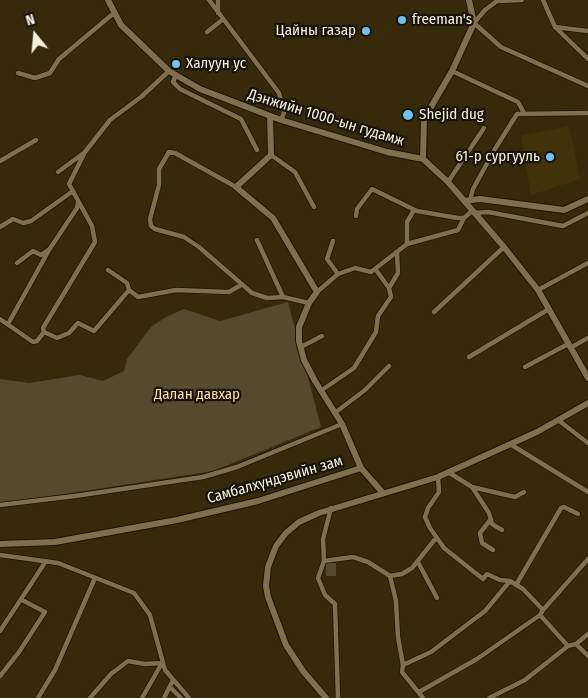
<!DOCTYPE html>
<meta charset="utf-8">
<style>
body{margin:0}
#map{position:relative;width:588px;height:698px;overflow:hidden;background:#372a0b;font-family:"Fira Sans Condensed",sans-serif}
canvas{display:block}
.north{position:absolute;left:10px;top:10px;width:50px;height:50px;-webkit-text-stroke:4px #191307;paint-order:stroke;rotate:343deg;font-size:14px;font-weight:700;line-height:20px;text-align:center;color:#f9f1df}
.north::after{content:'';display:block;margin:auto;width:18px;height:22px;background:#f9f1df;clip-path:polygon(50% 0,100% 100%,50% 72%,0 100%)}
</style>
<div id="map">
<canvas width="588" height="698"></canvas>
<div class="north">N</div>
</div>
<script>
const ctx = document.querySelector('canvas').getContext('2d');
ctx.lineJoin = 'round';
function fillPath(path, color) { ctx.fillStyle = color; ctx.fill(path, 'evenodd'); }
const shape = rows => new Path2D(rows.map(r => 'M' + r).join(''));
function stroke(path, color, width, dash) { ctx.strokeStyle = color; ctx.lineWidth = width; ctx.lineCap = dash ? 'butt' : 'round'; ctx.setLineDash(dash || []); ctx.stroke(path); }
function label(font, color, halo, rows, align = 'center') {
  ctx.font = font + ' "Fira Sans Condensed",sans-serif'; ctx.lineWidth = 4.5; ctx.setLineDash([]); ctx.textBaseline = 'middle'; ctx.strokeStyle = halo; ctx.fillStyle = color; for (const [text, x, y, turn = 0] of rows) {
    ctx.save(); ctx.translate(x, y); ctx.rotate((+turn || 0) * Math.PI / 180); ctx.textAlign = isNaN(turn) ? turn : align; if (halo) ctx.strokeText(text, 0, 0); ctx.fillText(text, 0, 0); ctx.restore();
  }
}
fillPath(shape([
 [569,126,580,179,531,195,521,136]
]), '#423209');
fillPath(shape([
 [288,302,321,427,213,471,0,504,0,379,29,383,80,375,103,381,124,371,127,359,151,327,166,317,184,309,220,321],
 [326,563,336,563,336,576,326,576]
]), '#55492e');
const street = shape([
 [209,0,279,93,284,113,281,120],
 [522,0,497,1,485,10,474,23,501,47,588,86],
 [543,0,555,27,588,59],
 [218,13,218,0],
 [555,27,588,31],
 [207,32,222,20],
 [452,71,518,102,524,113],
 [18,73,35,78,50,73,59,59,114,13],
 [176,75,173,82,180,89,241,119,257,150],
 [271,155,295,172,314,207],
 [0,161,36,140],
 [58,172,85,152],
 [448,182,484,128],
 [236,187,175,153,169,152,159,169,159,185,150,219,151,226,155,229,184,237,199,247,252,293,267,298,283,297,309,303],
 [470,200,473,189,495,149,517,114,588,113],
 [474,213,488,212,563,226,588,213],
 [356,216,357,209,372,189,417,211,458,218,464,218,472,211],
 [0,227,13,219,23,223,31,221,73,191],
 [257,240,283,297],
 [333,241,327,259,338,274],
 [407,244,407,222,414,210],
 [17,263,33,251,41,255,48,250],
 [108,270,127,283,129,290,138,297,176,290,229,292,241,285],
 [389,288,398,273,397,252],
 [538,290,588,263],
 [317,292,338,274,355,268,371,272,407,244,458,230,464,218],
 [434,312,504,247],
 [0,319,33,342,37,341,44,332,57,338,69,333,78,323,94,331,129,290],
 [8,324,49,250,77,208,78,202],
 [44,332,43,328,95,242,92,226,69,184,85,152,110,120,141,97,169,71],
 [301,347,322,336],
 [570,348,588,338],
 [469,357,549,309],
 [525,367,568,344],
 [322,390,354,368,376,332,378,316,391,297,389,288,376,270],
 [336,412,365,390,389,366],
 [558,420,588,443],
 [510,444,588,492],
 [448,472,472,487,489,513,492,524,502,530],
 [438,477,439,492,428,508,425,517,430,528,444,548,483,579,487,574,500,580,510,581,523,589,543,610,540,615,568,646,576,644,588,656],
 [472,487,515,497,524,492],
 [0,505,75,496,203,477,237,467,342,424],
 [331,508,323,539,324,561,318,578,325,595,335,604,338,698],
 [491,519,480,533,482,543,493,550],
 [0,555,58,563,134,593,150,615,165,670,189,698],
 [324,561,353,557,368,562,390,576,402,574,412,568,436,538],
 [418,562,437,598],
 [390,576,396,601,398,637,403,665],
 [516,585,561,508,564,507,578,514],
 [543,610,588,559],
 [0,631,46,561],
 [576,644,588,634],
 [0,676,19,652,45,612,22,600],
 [170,687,181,698],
 [419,692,477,659,540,615],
 [38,698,55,670,95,578],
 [90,698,111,674,128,661,145,664,162,663],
 [142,698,162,663],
 [164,698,173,680],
 [423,698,402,672,403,665,431,652,485,611,510,581],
 [489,698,525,680,568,646]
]);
const secondary = shape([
 [108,0,121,25,169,71,200,89,281,120,387,152,423,159,448,182,504,247,538,290,588,378],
 [270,116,271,155,236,187,273,218,317,292,309,303,299,327,299,341,304,360,315,381,342,424,361,468,383,493],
 [423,159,424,119,452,71,474,23,469,0],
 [464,201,480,199,564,210,588,199],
 [0,544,55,542,177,520,258,501,361,468],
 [326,698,303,671,286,645,268,597,266,586,268,567,276,546,286,533,299,522,319,513,438,477,537,432,588,403]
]);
stroke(street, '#1c1300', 6);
stroke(secondary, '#1c1300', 8);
stroke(street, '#7e6f4f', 4.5);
stroke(secondary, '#7e6f4f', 6);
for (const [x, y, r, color] of [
 [402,20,5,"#6dc2f3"],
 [366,31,5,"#6dc2f3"],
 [176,64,5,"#6dc2f3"],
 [408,115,6,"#6dc2f3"],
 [550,157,5,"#6dc2f3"]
]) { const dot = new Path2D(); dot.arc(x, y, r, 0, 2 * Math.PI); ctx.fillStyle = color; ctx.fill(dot); stroke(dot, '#191307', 2); }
label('15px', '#f9f1df', '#191307', [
 ["freeman's",412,20],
 ["Цайны газар",356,31,"right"],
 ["Халуун ус",186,64],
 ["Shejid dug",419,115],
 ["61-р сургууль",540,157,"right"]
], 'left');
label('15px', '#f9f1df', '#191307', [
 ["Дэнжийн 1000-ын гудамж",326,118,17],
 ["Самбалхүндэвийн зам",275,480,-16]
]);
label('15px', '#fadfa4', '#191307', [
 ["Далан давхар",197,395]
]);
</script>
